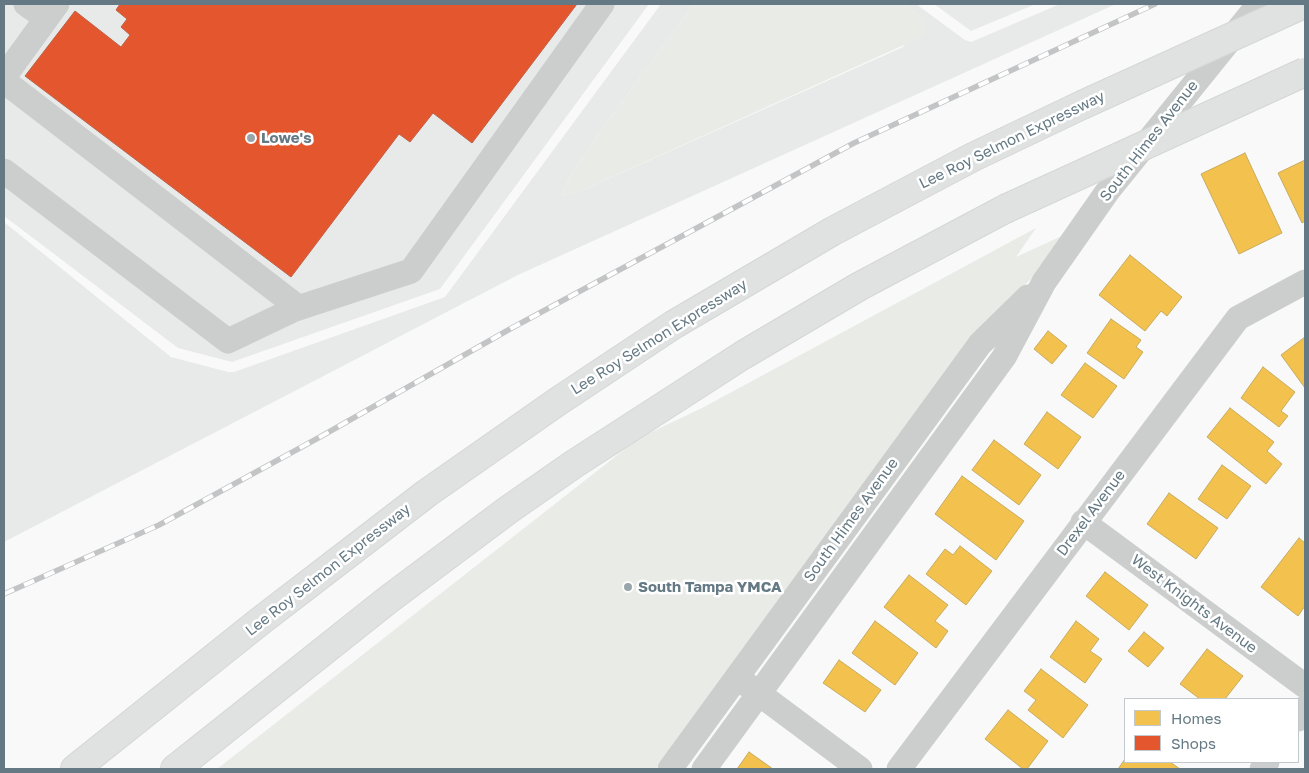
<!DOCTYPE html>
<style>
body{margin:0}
#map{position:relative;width:1309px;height:773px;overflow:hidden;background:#f9f9f9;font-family:"Golos Text",sans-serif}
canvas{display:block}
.frame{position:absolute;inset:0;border:5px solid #647983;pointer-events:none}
.legend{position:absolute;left:1124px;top:698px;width:175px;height:65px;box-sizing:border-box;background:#fff;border:1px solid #c1c9cd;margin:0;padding:6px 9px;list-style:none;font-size:15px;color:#647983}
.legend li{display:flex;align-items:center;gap:10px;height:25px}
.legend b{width:25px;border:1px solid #c1c9cd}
</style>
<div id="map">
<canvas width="1309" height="773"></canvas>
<div class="frame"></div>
<ul class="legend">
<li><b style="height:14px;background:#f2c14e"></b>Homes</li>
<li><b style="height:14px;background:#e4572e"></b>Shops</li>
</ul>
</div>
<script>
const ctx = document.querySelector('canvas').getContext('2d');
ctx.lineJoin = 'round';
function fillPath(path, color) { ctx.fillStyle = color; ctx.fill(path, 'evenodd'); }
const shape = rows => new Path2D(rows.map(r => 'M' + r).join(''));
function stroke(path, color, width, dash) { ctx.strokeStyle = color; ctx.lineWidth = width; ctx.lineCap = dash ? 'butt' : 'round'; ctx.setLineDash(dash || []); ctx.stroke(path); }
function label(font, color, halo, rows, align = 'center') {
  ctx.font = font + ' "Golos Text",sans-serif'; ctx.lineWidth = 5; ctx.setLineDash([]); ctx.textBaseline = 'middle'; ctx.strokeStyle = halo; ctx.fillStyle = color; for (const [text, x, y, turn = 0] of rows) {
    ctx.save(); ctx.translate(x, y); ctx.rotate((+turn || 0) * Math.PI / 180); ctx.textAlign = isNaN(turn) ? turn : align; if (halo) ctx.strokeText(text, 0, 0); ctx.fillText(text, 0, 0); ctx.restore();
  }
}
fillPath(shape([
 [4,4,649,4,440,289,232,362,178,348,4,216],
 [661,4,694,4,598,134,569,177,562,196,583,190,903,47,923,19,904,4,916,4,965,40,971,42,1060,4,1116,4,518,275,4,542,4,222,171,357,228,372,234,372,445,297],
 [934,4,1036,4,971,31]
]), '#e8eae9');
fillPath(shape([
 [694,4,904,4,923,19,926,35,583,190,562,196,569,177,598,134],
 [1036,228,1016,257,1064,235,1042,266,1040,265,1035,275,971,337,656,769,217,769,639,438,702,408]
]), '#e8ebe6');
const homes = shape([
 [1245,153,1282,233,1239,254,1201,174,1245,153],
 [1305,160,1305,221,1302,223,1278,173,1305,160],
 [1130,255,1182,297,1167,316,1161,311,1145,331,1099,295,1130,255],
 [1111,319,1141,340,1136,347,1143,352,1124,379,1087,353,1111,319],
 [1048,331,1067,346,1052,364,1034,349,1048,331],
 [1305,337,1305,388,1281,355,1305,337],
 [1085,363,1117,386,1093,418,1061,395,1085,363],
 [1263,367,1295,392,1281,411,1288,416,1279,427,1241,398,1263,367],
 [1230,408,1274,442,1267,451,1282,464,1266,484,1207,437,1230,408],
 [1047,412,1081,437,1058,469,1024,444,1047,412],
 [994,440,1041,475,1019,505,972,470,994,440],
 [1222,465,1251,486,1227,519,1198,499,1222,465],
 [962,476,1024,521,996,560,935,514,962,476],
 [1169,493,1218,528,1196,559,1147,524,1169,493],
 [1299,538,1305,543,1305,606,1298,616,1261,587,1299,538],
 [960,546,992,571,966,605,926,574,945,549,953,555,960,546],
 [1105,572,1148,605,1129,630,1086,596,1105,572],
 [909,575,948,605,935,621,948,631,936,648,884,607,909,575],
 [875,621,918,653,895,685,852,653,875,621],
 [1076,621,1099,639,1090,651,1102,659,1085,683,1050,657,1076,621],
 [1144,632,1164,648,1148,667,1128,651,1144,632],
 [1207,649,1243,676,1225,699,1200,699,1180,684,1207,649],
 [839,660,881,690,865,712,823,683,839,660],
 [1041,669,1088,705,1063,738,1028,710,1036,700,1024,691,1041,669],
 [1008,710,1048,741,1027,769,1023,769,985,739,1008,710],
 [749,752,773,769,737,769,749,752],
 [1125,759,1125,762,1170,762,1180,769,1118,769,1125,759]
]);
fillPath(homes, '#f2c14e');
stroke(homes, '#c7ab5e', 1);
const shops = shape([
 [120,4,577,4,472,143,433,113,410,142,399,134,291,277,25,76,75,11,121,47,130,35,121,27,127,19,116,10,120,4]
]);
fillPath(shops, '#e4572e');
stroke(shops, '#be6148', 1);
const highway = shape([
 [75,769,259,622,427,493,557,402,673,325,833,231,973,157,1082,105],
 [175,769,389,599,508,510,574,464,743,355,860,286,1005,209]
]);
stroke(highway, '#d5d6d6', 30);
stroke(shape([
 [26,4,46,18],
 [4,77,57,4],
 [4,81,299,308],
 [4,171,228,341,295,309,411,271,602,4],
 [1083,522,1305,686],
 [746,684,860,769],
 [1298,719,1305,708],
 [670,769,980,344,1028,297],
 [704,769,1004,357,1044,282,1107,192,1259,4],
 [899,769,1238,318,1305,282],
 [1262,769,1267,762]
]), '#cccece', 25);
stroke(highway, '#e0e1e1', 28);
const rail = shape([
 [4,594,159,525,320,437,510,329,854,143,1155,4]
]);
stroke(rail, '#c3c4c5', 5.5);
stroke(rail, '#fff', 4, [11]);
const highwayBridge = shape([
 [1082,105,1304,4],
 [1005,209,1305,72]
]);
stroke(highwayBridge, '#d5d6d6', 30, []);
stroke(highwayBridge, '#e0e1e1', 28);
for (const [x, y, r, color] of [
 [251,138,5,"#98a6ac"],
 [628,587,5,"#98a6ac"]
]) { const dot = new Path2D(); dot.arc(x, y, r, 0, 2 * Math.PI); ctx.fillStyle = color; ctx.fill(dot); stroke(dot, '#fff', 2); }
label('bold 15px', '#647983', '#fff', [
 ["Lowe's",261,138],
 ["South Tampa YMCA",638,587]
], 'left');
label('15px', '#647983', '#fff', [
 ["Lee Roy Selmon Expressway",1012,140,-26],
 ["South Himes Avenue",1149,141,-52],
 ["Lee Roy Selmon Expressway",659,337,-32],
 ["Drexel Avenue",1091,513,-53],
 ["South Himes Avenue",851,520,-54],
 ["Lee Roy Selmon Expressway",328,570,-38],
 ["West Knights Avenue",1194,604,37]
]);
</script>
